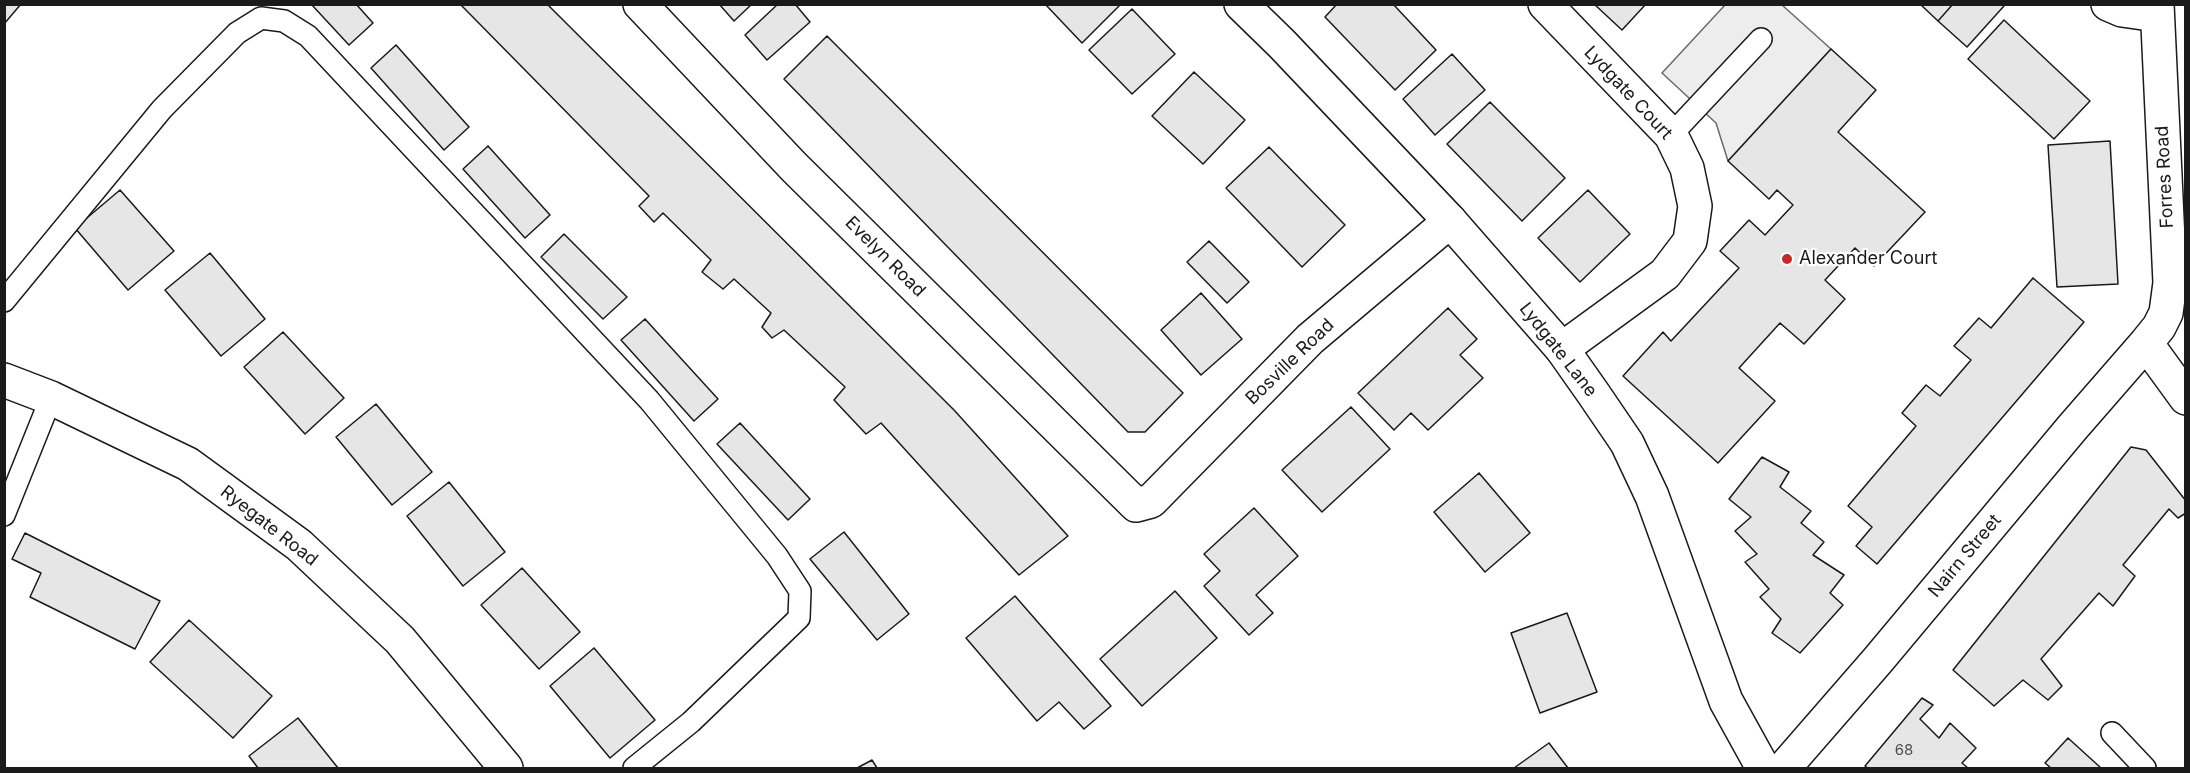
<!DOCTYPE html>
<style>
body{margin:0}
#map{position:relative;width:2190px;height:773px;overflow:hidden;background:#fff;font-family:Inter,sans-serif}
canvas{display:block}
.frame{position:absolute;inset:0;border:6px solid #1a1a1a;pointer-events:none}
</style>
<div id="map">
<canvas width="2190" height="773"></canvas>
<div class="frame"></div>
</div>
<script>
const ctx = document.querySelector('canvas').getContext('2d');
ctx.lineJoin = 'round';
function fillPath(path, color) { ctx.fillStyle = color; ctx.fill(path, 'evenodd'); }
const shape = rows => new Path2D(rows.map(r => 'M' + r).join(''));
function stroke(path, color, width, dash) { ctx.strokeStyle = color; ctx.lineWidth = width; ctx.lineCap = dash ? 'butt' : 'round'; ctx.setLineDash(dash || []); ctx.stroke(path); }
function label(font, color, halo, rows, align = 'center') {
  ctx.font = font + ' Inter,sans-serif'; ctx.lineWidth = 4.5; ctx.setLineDash([]); ctx.textBaseline = 'middle'; ctx.strokeStyle = halo; ctx.fillStyle = color; for (const [text, x, y, turn = 0] of rows) {
    ctx.save(); ctx.translate(x, y); ctx.rotate((+turn || 0) * Math.PI / 180); ctx.textAlign = isNaN(turn) ? turn : align; if (halo) ctx.strokeText(text, 0, 0); ctx.fillText(text, 0, 0); ctx.restore();
  }
}
const built = shape([
 [1725,5,1782,5,1831,49,1728,161,1716,123,1662,73,1725,5]
]);
fillPath(built, '#ededed');
stroke(built, '#6a6a6a', 1.5);
const building = shape([
 [4,4,21,4,4,24,4,4],
 [311,4,356,4,373,23,349,45,311,4],
 [460,4,547,4,954,410,1068,536,1019,575,881,423,866,434,834,400,845,387,784,330,772,338,762,327,771,313,734,279,723,289,702,272,711,260,663,213,654,222,639,206,649,196,460,4],
 [719,4,752,4,734,21,719,4],
 [778,4,795,4,810,22,767,60,745,35,778,4],
 [1045,4,1121,4,1082,43,1045,4],
 [1337,4,1393,4,1436,50,1395,90,1325,17,1337,4],
 [1594,4,1646,4,1622,30,1594,4],
 [1920,4,1953,4,1938,21,1920,4],
 [1953,4,2003,4,2004,6,1967,47,1938,21,1953,4],
 [1132,9,1175,54,1132,94,1089,50,1132,9],
 [2004,20,2090,101,2054,139,1968,59,2004,20],
 [827,36,1183,393,1145,432,1128,432,784,79,827,36],
 [396,45,469,127,444,150,371,68,396,45],
 [1831,49,1876,90,1838,132,1925,212,1874,266,1855,248,1825,280,1845,299,1804,344,1780,323,1739,368,1775,401,1718,463,1623,376,1663,332,1671,341,1739,268,1720,251,1749,220,1765,235,1793,205,1777,190,1769,199,1728,161,1831,49],
 [1452,54,1485,90,1435,135,1403,99,1452,54],
 [1194,72,1245,120,1203,164,1152,116,1194,72],
 [1490,102,1565,178,1522,221,1447,144,1490,102],
 [2110,141,2118,284,2057,287,2048,145,2110,141],
 [488,146,550,215,525,238,463,169,488,146],
 [1269,147,1345,225,1302,267,1226,188,1269,147],
 [120,190,174,251,128,290,75,228,120,190],
 [1588,190,1630,234,1580,282,1538,238,1588,190],
 [564,234,627,297,603,319,541,257,564,234],
 [1209,241,1249,282,1227,303,1187,262,1209,241],
 [210,253,265,319,221,356,165,290,210,253],
 [2033,278,2084,322,1877,564,1856,546,1872,527,1848,506,1916,426,1902,413,1926,385,1940,396,1971,360,1954,346,1979,318,1991,328,2033,278],
 [1201,293,1242,339,1201,375,1161,330,1201,293],
 [1448,308,1477,339,1460,355,1483,378,1428,430,1411,413,1394,430,1358,393,1448,308],
 [645,319,718,399,694,421,621,340,645,319],
 [283,332,344,398,305,434,244,367,283,332],
 [376,404,432,472,392,505,336,437,376,404],
 [1351,407,1390,449,1322,512,1282,470,1351,407],
 [740,423,810,499,788,520,717,444,740,423],
 [2131,447,2146,450,2186,501,2186,513,2178,518,2169,509,2123,565,2135,576,2113,606,2099,593,2041,659,2062,686,2048,700,2023,680,1994,706,1953,670,2131,447],
 [1762,457,1789,472,1780,487,1811,511,1801,523,1824,542,1813,555,1844,575,1830,593,1843,605,1800,653,1772,633,1781,619,1760,597,1769,589,1745,562,1757,554,1735,531,1751,517,1729,499,1762,457],
 [1479,473,1530,533,1485,572,1434,512,1479,473],
 [449,482,505,552,463,586,407,516,449,482],
 [1254,508,1298,556,1256,595,1273,613,1249,635,1204,586,1220,571,1204,554,1254,508],
 [844,532,909,614,877,640,810,559,844,532],
 [25,533,160,601,135,649,30,597,41,573,12,559,25,533],
 [522,568,580,632,539,669,481,605,522,568],
 [1175,591,1217,638,1142,706,1100,659,1175,591],
 [1015,596,1111,706,1084,729,1059,702,1037,721,966,638,1015,596],
 [1567,613,1597,692,1540,713,1511,633,1567,613],
 [189,620,272,696,233,738,150,662,189,620],
 [594,648,655,720,610,758,550,686,594,648],
 [1922,698,1933,705,1920,719,1939,738,1950,723,1976,748,1962,763,1968,768,1868,768,1865,766,1922,698],
 [298,718,338,768,258,768,249,756,298,718],
 [2068,738,2101,768,2051,768,2045,763,2068,738],
 [1549,743,1568,768,1514,768,1549,743],
 [872,760,877,768,857,768,872,760]
]);
fillPath(building, '#e6e6e6');
stroke(building, '#1a1a1a', 1.5);
const lane = shape([
 [1671,135,1761,39],
 [4,301,162,109,237,33,261,18,284,21,308,36,649,400,777,556,800,591,799,618,691,722,634,768],
 [4,515,51,398],
 [2112,733,2145,768]
]);
const street = shape([
 [640,4,794,167,1136,505,1151,501,1310,339,1450,221],
 [1545,4,1671,135,1687,168,1695,206,1690,241,1665,274,1562,349],
 [2108,4,2122,10,2157,15],
 [2146,343,2186,398],
 [4,380,51,398,188,464,299,545,400,640,506,768],
 [1784,768,1878,660,2072,428,2146,343,2159,327,2166,313,2170,283,2157,4]
]);
const secondary = shape([
 [1241,4,1282,44,1450,221,1562,349,1593,393,1627,443,1652,496,1726,701,1763,768]
]);
stroke(lane, '#1a1a1a', 24);
stroke(street, '#1a1a1a', 36);
stroke(secondary, '#1a1a1a', 36);
stroke(lane, '#fff', 21);
stroke(street, '#fff', 33);
stroke(secondary, '#fff', 33);
for (const [x, y, r, color] of [
 [1787,259,6,"#c62828"]
]) { const dot = new Path2D(); dot.arc(x, y, r, 0, 2 * Math.PI); ctx.fillStyle = color; ctx.fill(dot); stroke(dot, '#fff', 2); }
label('15px', '#4d4d4d', null, [
 ["68",1904,750]
]);
label('18px', '#1a1a1a', '#fff', [
 ["Lydgate Court",1628,93,47],
 ["Forres Road",2165,177,-93],
 ["Evelyn Road",885,257,45],
 ["Lydgate Lane",1558,350,52],
 ["Bosville Road",1290,362,-44],
 ["Ryegate Road",269,526,38],
 ["Nairn Street",1965,556,-50]
]);
label('18px', '#1a1a1a', '#fff', [
 ["Alexander Court",1799,259]
], 'left');
</script>
